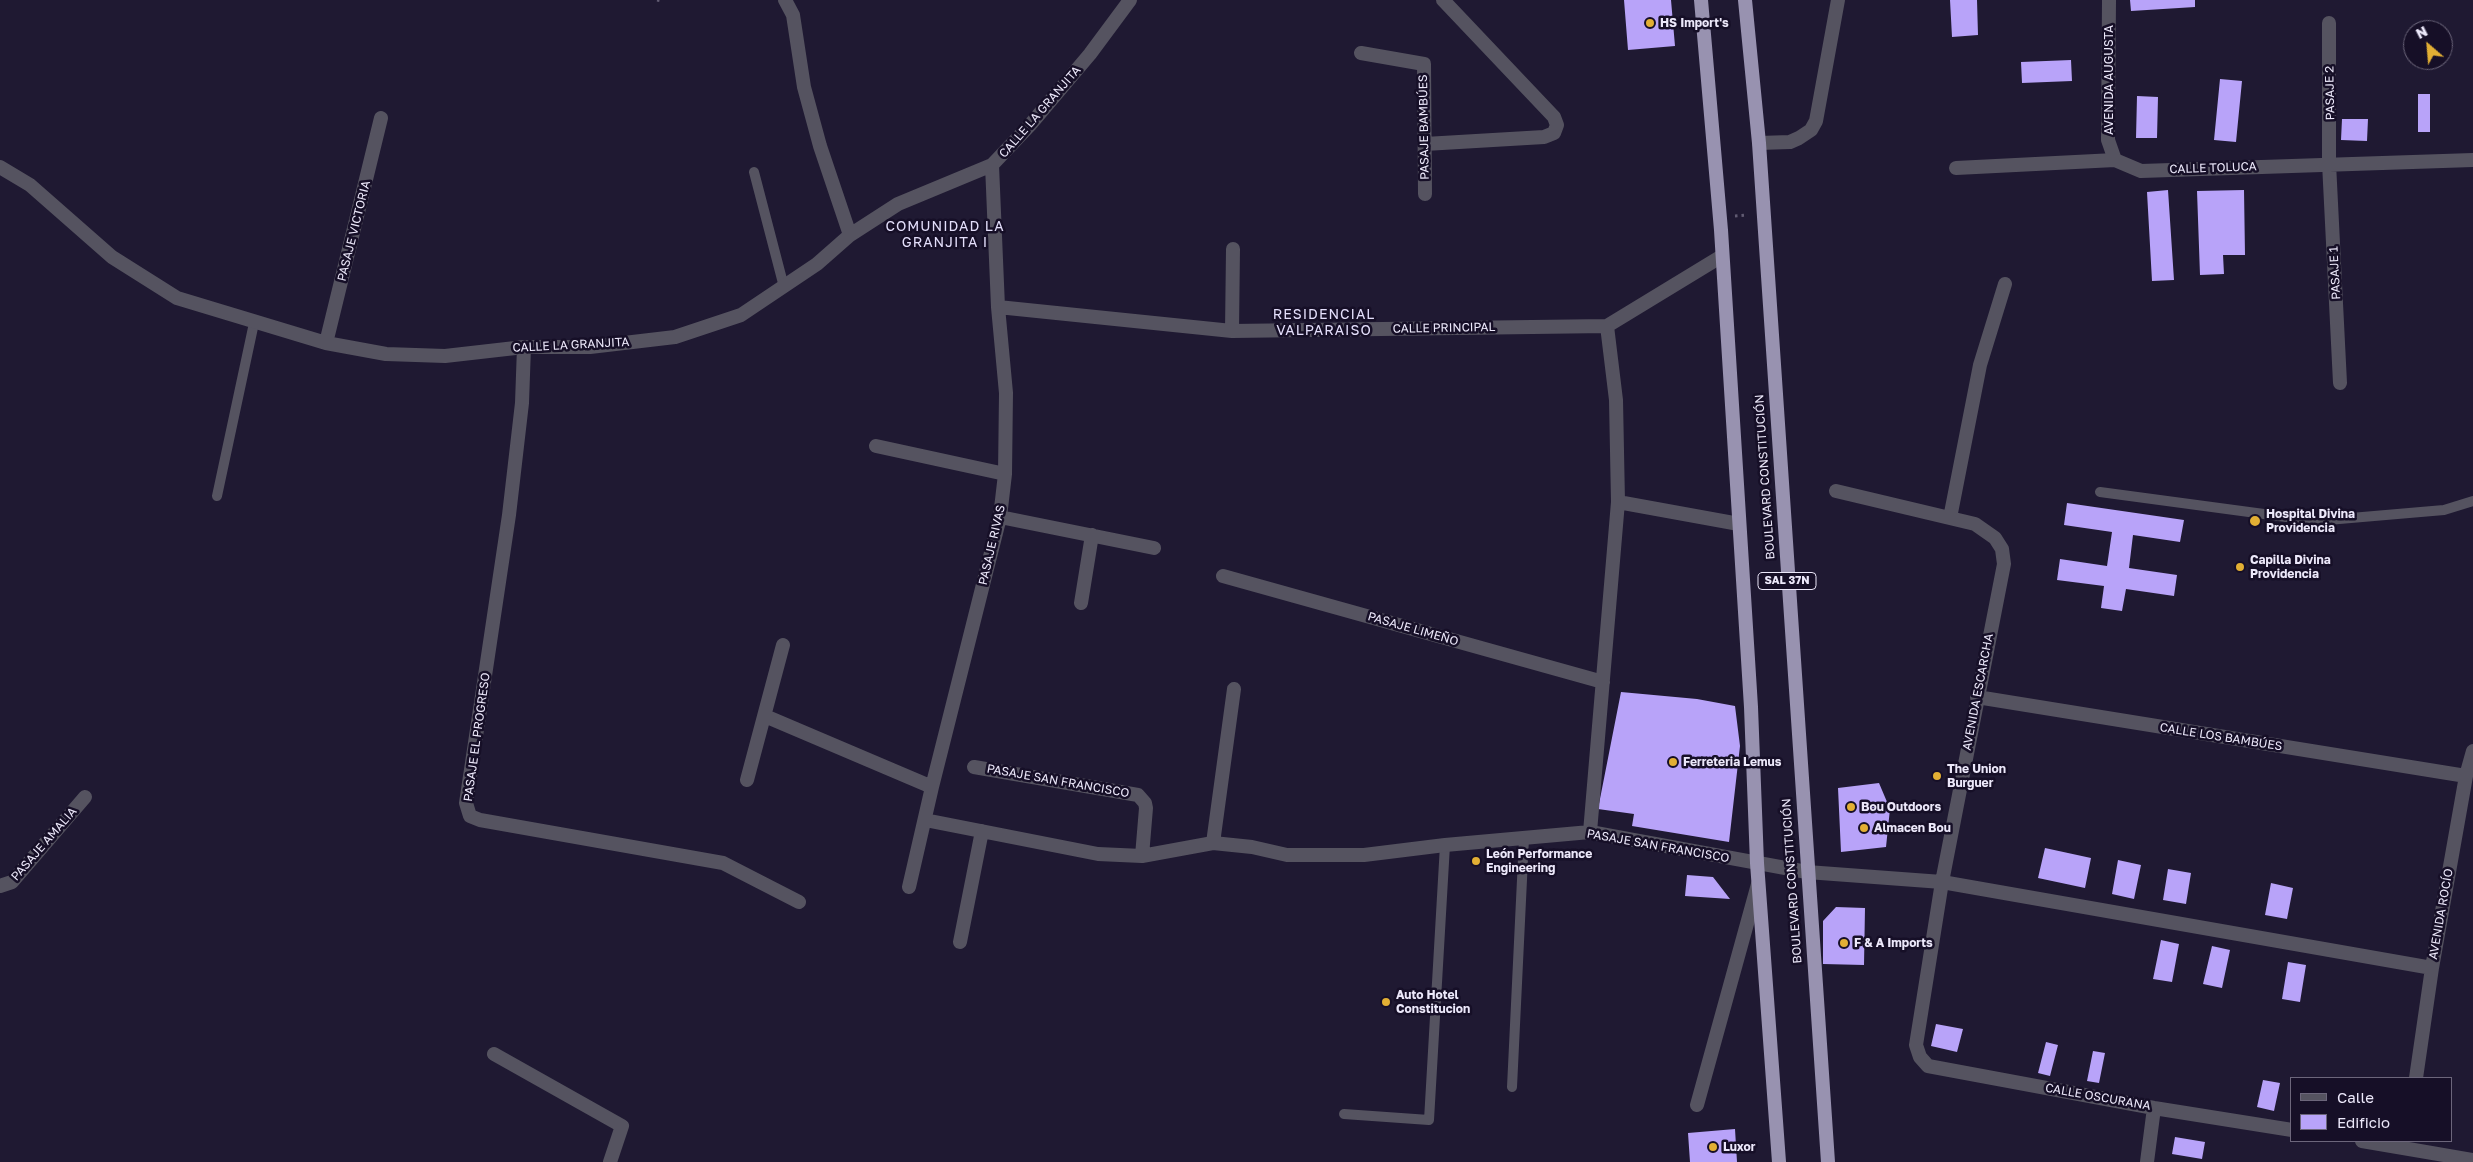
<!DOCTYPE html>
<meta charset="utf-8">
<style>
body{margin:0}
#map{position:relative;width:2473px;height:1162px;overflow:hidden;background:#1f1932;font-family:"Golos Text",sans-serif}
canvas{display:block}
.legend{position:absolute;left:2290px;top:1077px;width:162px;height:65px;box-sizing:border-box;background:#160f27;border:1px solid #6c667b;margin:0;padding:6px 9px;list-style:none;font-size:15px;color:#ece8fa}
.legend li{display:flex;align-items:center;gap:10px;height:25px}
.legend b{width:25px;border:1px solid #6c667b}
.north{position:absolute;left:2403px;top:20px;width:50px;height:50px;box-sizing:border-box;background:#160f27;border:1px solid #6c667b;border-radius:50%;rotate:333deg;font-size:14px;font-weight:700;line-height:20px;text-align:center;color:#ece8fa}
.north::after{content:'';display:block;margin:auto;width:18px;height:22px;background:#e2af34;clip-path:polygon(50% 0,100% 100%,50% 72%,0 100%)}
</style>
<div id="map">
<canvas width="2473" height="1162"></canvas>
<ul class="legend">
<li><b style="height:6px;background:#555360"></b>Calle</li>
<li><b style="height:14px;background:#b8a3f9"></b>Edificio</li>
</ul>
<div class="north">N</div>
</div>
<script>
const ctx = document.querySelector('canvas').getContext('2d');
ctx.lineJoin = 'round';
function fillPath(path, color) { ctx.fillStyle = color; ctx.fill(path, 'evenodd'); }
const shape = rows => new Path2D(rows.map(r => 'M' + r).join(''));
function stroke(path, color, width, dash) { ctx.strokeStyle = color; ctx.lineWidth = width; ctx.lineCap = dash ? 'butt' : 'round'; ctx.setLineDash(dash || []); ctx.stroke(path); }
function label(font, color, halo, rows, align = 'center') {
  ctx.font = font + ' "Golos Text",sans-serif'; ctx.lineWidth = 5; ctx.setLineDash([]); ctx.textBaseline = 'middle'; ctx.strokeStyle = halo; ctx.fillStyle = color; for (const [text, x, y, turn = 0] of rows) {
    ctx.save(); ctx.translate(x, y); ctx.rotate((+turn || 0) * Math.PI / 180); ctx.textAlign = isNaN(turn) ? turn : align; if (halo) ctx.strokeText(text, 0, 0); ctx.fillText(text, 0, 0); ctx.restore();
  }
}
fillPath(shape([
 [1624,0,1671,0,1675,46,1628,50],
 [1950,0,1977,0,1978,35,1952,37],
 [2130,0,2195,0,2195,7,2131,11],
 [2071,60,2072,81,2022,83,2021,62],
 [2220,79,2242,81,2236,142,2214,140],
 [2418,94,2430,94,2430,132,2418,132],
 [2137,96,2158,97,2157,138,2136,138],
 [2342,119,2368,119,2367,141,2341,140],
 [2168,190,2174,280,2152,281,2147,192],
 [2244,190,2245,255,2223,255,2224,274,2200,275,2197,191],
 [2067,503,2184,520,2180,542,2133,535,2129,568,2177,575,2174,596,2126,589,2122,611,2101,608,2104,586,2057,580,2060,559,2107,566,2112,532,2064,525],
 [1621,692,1697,699,1735,706,1740,746,1729,842,1632,826,1634,814,1598,809],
 [1879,783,1890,809,1886,847,1841,852,1838,788],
 [2045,848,2091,858,2085,888,2038,878],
 [2118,860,2141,865,2134,899,2112,894],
 [2168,869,2191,873,2186,904,2163,900],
 [1687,875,1713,877,1730,899,1685,896],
 [2271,883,2293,888,2287,919,2265,915],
 [1836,907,1865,908,1864,965,1823,964,1823,921],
 [2161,940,2179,944,2172,982,2153,979],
 [2212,946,2230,950,2222,988,2203,984],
 [2288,962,2306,965,2300,1002,2282,999],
 [1936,1024,1963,1029,1957,1052,1931,1046],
 [2046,1042,2058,1045,2050,1076,2038,1073],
 [2093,1051,2105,1053,2099,1083,2087,1081],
 [2263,1080,2280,1083,2274,1111,2257,1107],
 [1735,1129,1737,1162,1690,1162,1688,1133],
 [2175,1137,2205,1142,2202,1159,2172,1154]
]), '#b8a3f9');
stroke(shape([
 [657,0,662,1],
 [1735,216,1748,215]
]), '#615b72', 3, [2.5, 4]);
stroke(shape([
 [754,172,784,287],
 [2100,492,2316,521,2444,510,2473,501],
 [217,496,254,323],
 [1512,1087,1524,838],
 [1344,1114,1429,1120,1445,845]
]), '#555360', 10);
stroke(shape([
 [785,0,793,15,804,87,820,146,850,235],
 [2109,0,2108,140,2115,160],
 [2329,23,2329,163,2340,383],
 [1361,53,1424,64,1425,194],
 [1759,143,1790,142,1799,138,1811,130,1816,121,1838,0],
 [1425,144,1544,137,1554,133,1557,125,1554,117,1443,0],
 [0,167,30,185,112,257,177,298,326,343,386,354,445,356,524,347,590,347,675,337,741,315,817,264,850,235,898,204,992,165,1030,125,1090,54,1130,0],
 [1956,168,2115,160,2141,171,2473,160],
 [998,307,1232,331,1607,326,1722,256],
 [1232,331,1233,249],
 [326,343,381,118],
 [524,347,522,403,509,515,466,803,470,816,480,820,723,863,799,902],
 [876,446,1005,474],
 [1836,491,1975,524,1995,538,2002,549,2004,564,1942,882,1916,1045,1920,1057,1928,1066,2154,1108,2292,1130],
 [1618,502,1739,524],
 [1000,517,1154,548],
 [1950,518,1980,365,2005,284],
 [1223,576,1603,682],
 [1081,603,1092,535],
 [1977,697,2466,776],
 [765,716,932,787],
 [974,767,1138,795,1145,803,1146,808,1142,856],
 [747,780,783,645],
 [925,820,1098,854,1142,856,1213,843,1252,847,1287,855,1364,855,1445,845,1590,832,1807,872,1942,882,2432,968],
 [1590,832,1618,502,1616,400,1607,326],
 [1213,843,1234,689],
 [0,886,12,882,85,797],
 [909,887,932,787,1000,517,1005,474,1006,393,998,307,992,165],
 [960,942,982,831],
 [494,1054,622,1126,610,1162],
 [2416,1078,2432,968,2466,776,2473,751],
 [1697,1105,1758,884],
 [2362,1141,2473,1160],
 [2147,1162,2154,1108]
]), '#555360', 14);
stroke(shape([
 [1701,0,1721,230,1751,707,1757,863,1779,1162],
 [1745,0,1759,143,1828,1162]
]), '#9892b0', 14);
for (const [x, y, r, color] of [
 [1650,23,5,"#e2af34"],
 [2255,521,6,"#e2af34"],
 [2240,567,5,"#e2af34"],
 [1673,762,5,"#e2af34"],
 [1937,776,5,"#e2af34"],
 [1851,807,5,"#e2af34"],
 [1864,828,5,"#e2af34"],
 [1476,861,5,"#e2af34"],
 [1844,943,5,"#e2af34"],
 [1386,1002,5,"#e2af34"],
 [1713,1147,5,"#e2af34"]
]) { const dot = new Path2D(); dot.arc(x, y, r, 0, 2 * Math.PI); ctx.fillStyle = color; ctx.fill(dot); stroke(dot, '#160f27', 2); }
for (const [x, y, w] of [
 [1787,581,58]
]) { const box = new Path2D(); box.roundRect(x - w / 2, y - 8.5, w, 17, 4); ctx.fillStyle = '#160f27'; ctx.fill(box); stroke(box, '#ece8fa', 1); }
label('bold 11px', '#ece8fa', null, [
 ["SAL 37N",1787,581]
]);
label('bold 12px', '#ece8fa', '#160f27', [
 ["HS Import's",1660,23],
 ["Hospital Divina",2266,514],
 ["Providencia",2266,528],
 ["Capilla Divina",2250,560],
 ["Providencia",2250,574],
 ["Ferreteria Lemus",1683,762],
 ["The Union",1947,769],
 ["Burguer",1947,783],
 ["Bou Outdoors",1861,807],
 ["Almacen Bou",1874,828],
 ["León Performance",1486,854],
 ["Engineering",1486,868],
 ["F & A Imports",1854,943],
 ["Auto Hotel",1396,995],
 ["Constitucion",1396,1009],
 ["Luxor",1723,1147]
], 'left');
label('12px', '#ece8fa', '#160f27', [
 ["AVENIDA AUGUSTA",2109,80,-90],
 ["PASAJE 2",2330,93,-91],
 ["CALLE LA GRANJITA",1040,112,-49],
 ["PASAJE BAMBÚES",1424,127,-91],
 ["CALLE TOLUCA",2213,168,-2],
 ["PASAJE VICTORIA",354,231,-76],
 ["PASAJE 1",2335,273,-93],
 ["CALLE PRINCIPAL",1444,328,-1],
 ["CALLE LA GRANJITA",571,345,-3],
 ["BOULEVARD CONSTITUCIÓN",1765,477,-94],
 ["PASAJE RIVAS",992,545,-77],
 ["PASAJE LIMEÑO",1413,629,16],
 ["AVENIDA ESCARCHA",1978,692,-79],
 ["PASAJE EL PROGRESO",477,737,-82],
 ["CALLE LOS BAMBÚES",2221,737,9],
 ["PASAJE SAN FRANCISCO",1058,781,10],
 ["PASAJE AMALIA",44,844,-49],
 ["PASAJE SAN FRANCISCO",1658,846,10],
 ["BOULEVARD CONSTITUCIÓN",1792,881,-94],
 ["AVENIDA ROCÍO",2441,914,-80],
 ["CALLE OSCURANA",2098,1097,10]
]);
ctx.letterSpacing = '1px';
label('14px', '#e4dffb', '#160f27', [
 ["COMUNIDAD LA",945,227],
 ["GRANJITA I",945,243],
 ["RESIDENCIAL",1324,315],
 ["VALPARAISO",1324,331]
]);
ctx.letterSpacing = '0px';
</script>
